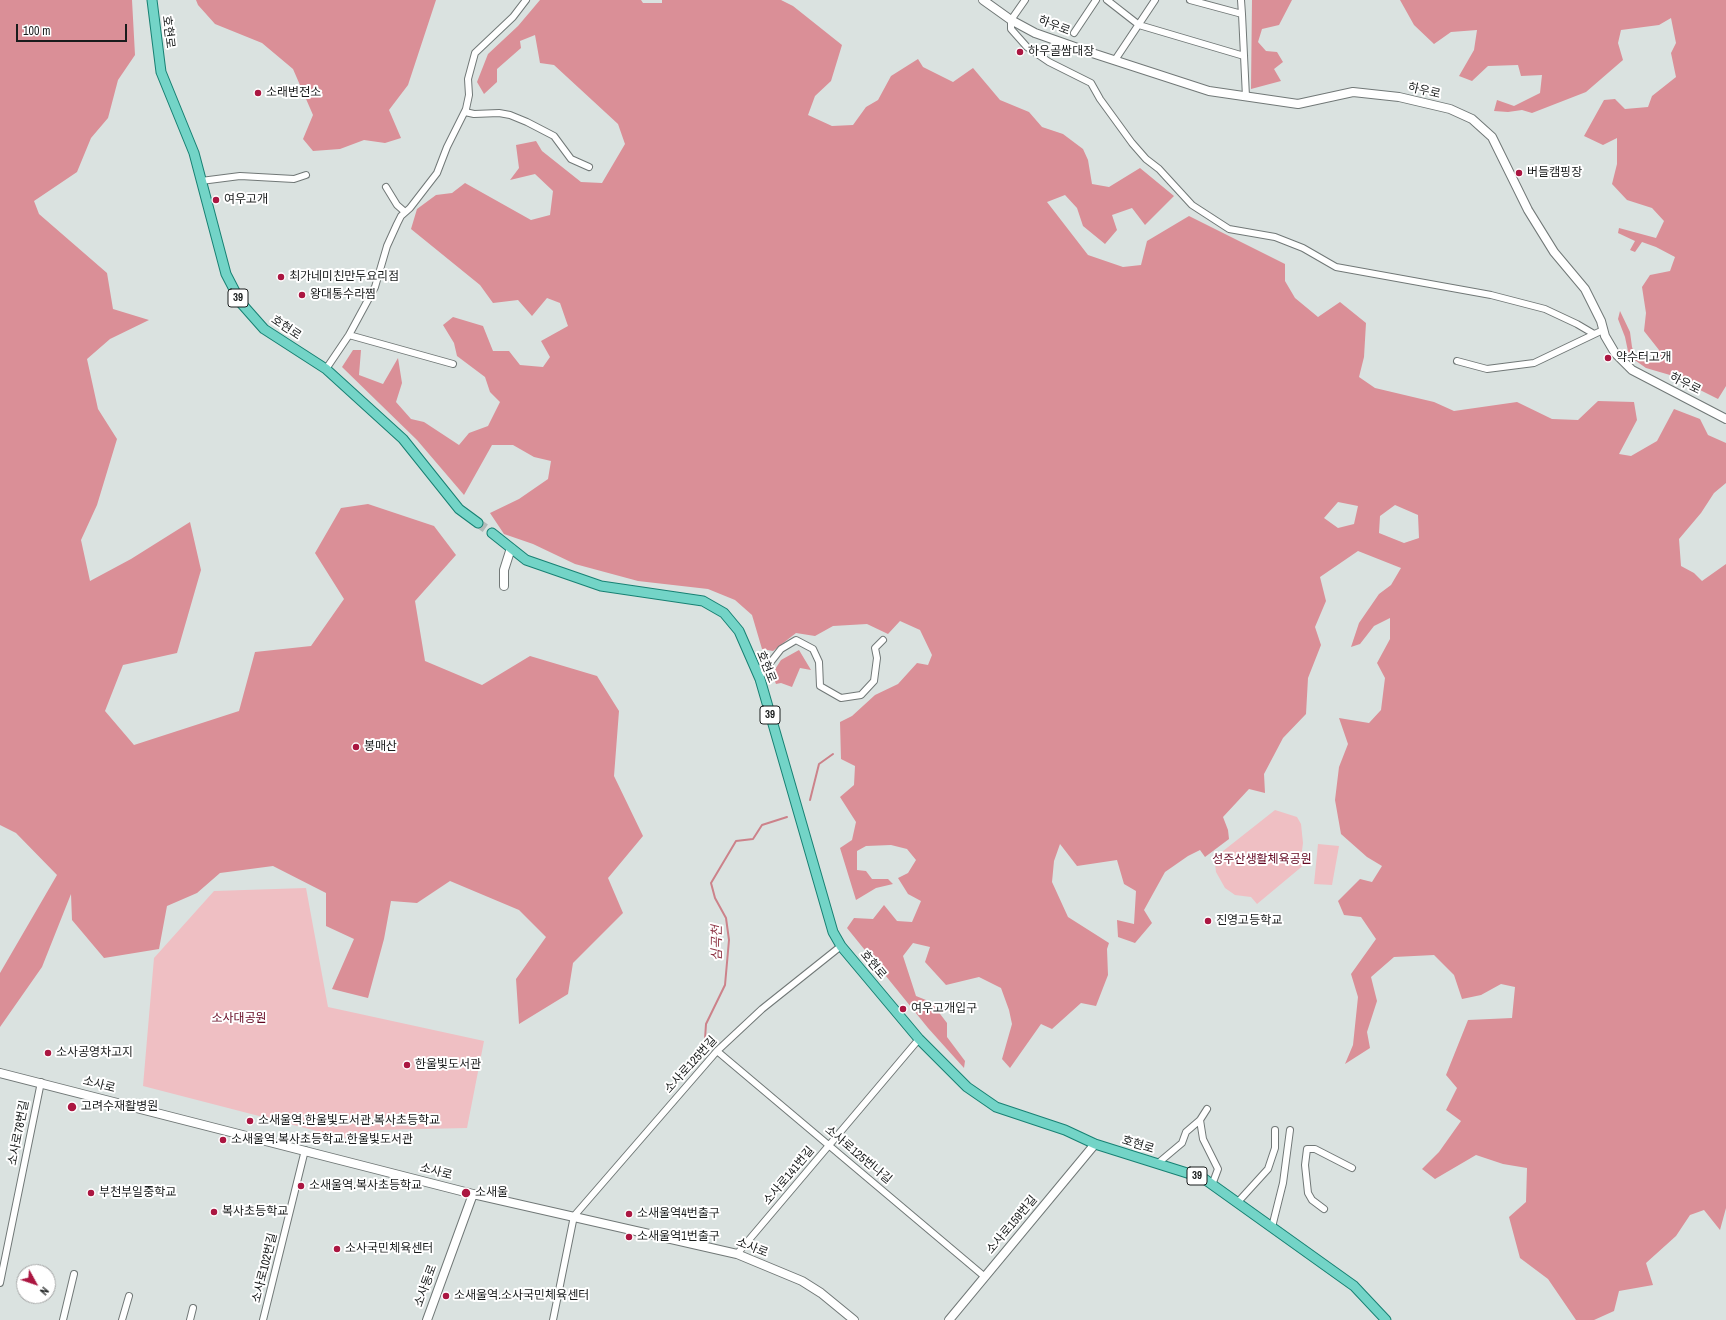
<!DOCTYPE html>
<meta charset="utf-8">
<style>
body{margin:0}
#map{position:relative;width:1726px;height:1320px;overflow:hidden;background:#dae2e0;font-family:"Archivo Narrow",sans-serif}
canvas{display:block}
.north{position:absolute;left:16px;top:1264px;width:40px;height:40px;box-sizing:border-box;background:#fff;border:1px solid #a3a4a4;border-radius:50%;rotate:130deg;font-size:11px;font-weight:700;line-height:16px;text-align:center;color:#191c1c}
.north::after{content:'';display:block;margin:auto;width:14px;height:18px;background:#ab1641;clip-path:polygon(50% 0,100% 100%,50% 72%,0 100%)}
.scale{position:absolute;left:16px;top:24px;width:111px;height:18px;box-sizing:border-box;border:2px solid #191c1c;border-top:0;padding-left:5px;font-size:12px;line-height:14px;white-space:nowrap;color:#191c1c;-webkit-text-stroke:3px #fff;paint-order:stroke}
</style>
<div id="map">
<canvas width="1726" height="1320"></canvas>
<div class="north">N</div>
<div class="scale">100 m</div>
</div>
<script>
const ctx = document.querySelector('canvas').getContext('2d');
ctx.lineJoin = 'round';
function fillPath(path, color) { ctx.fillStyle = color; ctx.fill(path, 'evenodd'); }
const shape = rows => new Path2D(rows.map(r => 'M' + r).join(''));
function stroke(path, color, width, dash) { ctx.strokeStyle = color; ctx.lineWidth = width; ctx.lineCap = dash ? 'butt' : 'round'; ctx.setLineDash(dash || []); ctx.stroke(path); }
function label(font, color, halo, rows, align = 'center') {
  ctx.font = font + ' "Archivo Narrow","Noto Sans KR",sans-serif'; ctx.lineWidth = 4; ctx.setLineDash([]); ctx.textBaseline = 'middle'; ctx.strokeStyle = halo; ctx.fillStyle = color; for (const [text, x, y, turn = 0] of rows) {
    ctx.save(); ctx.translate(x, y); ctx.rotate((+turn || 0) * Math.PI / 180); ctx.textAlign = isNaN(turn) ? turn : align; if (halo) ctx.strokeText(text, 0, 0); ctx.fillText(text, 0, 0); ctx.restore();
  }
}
fillPath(shape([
 [1275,810,1297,817,1301,824,1303,843,1301,858,1305,864,1257,904,1251,897,1235,895,1225,888,1216,872,1215,864,1218,855],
 [1318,844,1339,846,1332,885,1314,884],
 [306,888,328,1007,484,1041,467,1128,377,1130,344,1138,143,1086,154,958,214,891]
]), '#efbfc3');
fillPath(shape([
 [0,0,132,0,135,55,118,80,108,118,91,138,77,172,34,201,39,214,107,273,113,309,149,320,110,339,87,359,98,409,117,439,97,505,81,540,90,581,131,559,190,522,201,570,177,653,123,665,105,711,134,745,239,711,255,652,311,646,344,599,315,553,341,508,368,504,434,526,456,555,415,601,425,661,482,685,530,656,597,676,619,711,614,776,643,836,608,878,623,913,573,963,568,994,519,1024,516,979,546,937,519,910,450,881,417,903,391,901,384,939,368,998,332,989,354,939,326,926,326,893,273,866,220,873,197,893,167,906,159,949,104,958,72,920,71,894,42,967,0,1027,0,973,57,875,16,833,0,825],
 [196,0,436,0,408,85,389,110,401,138,385,143,364,140,340,149,313,151,303,139,313,115,293,69,262,43,215,24,198,5],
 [540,0,641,0,643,3,662,3,662,0,781,0,793,6,842,45,831,81,815,96,808,115,832,126,853,125,866,107,878,100,891,76,918,59,923,67,953,82,973,68,1000,100,1029,112,1042,127,1063,134,1083,149,1088,160,1092,184,1109,187,1140,168,1174,196,1145,225,1132,208,1112,215,1117,230,1105,244,1083,226,1077,208,1065,195,1047,202,1088,255,1123,267,1141,265,1147,241,1189,216,1285,264,1285,281,1295,298,1318,317,1340,302,1366,323,1364,357,1359,377,1375,388,1434,402,1454,411,1517,402,1552,419,1578,420,1598,401,1634,402,1637,420,1619,454,1631,456,1657,441,1674,409,1700,419,1708,435,1726,443,1726,483,1714,493,1701,513,1679,539,1681,566,1694,573,1702,581,1726,564,1726,1208,1720,1230,1704,1210,1690,1215,1676,1236,1646,1263,1653,1285,1619,1291,1614,1311,1594,1320,1576,1320,1548,1279,1520,1258,1509,1217,1526,1202,1527,1168,1503,1164,1476,1155,1435,1179,1422,1169,1439,1152,1461,1121,1446,1110,1457,1088,1446,1075,1468,1020,1512,1018,1515,987,1501,984,1481,995,1462,999,1454,975,1434,955,1394,957,1371,977,1377,1001,1367,1032,1370,1048,1345,1064,1353,1045,1358,997,1351,974,1376,939,1361,917,1344,915,1338,901,1360,879,1372,882,1382,866,1367,857,1341,834,1335,800,1339,767,1348,744,1339,718,1369,723,1381,710,1385,678,1377,663,1390,639,1390,618,1374,626,1360,644,1351,647,1359,623,1379,594,1391,585,1401,568,1358,551,1320,577,1326,601,1315,627,1321,645,1308,678,1306,714,1283,738,1264,774,1265,793,1249,789,1223,817,1228,830,1229,839,1205,857,1200,850,1188,856,1165,872,1144,910,1152,923,1135,943,1118,937,1117,920,1134,924,1136,891,1124,884,1117,860,1077,866,1060,844,1054,861,1052,882,1068,917,1109,943,1107,949,1108,975,1096,1006,1081,1003,1052,1029,1041,1024,1010,1068,1002,1059,1012,1024,1009,1010,1001,988,979,977,946,985,925,962,930,947,913,943,903,956,916,996,931,1002,947,1023,947,1037,965,1061,964,1068,928,1028,847,928,854,918,873,919,884,905,897,921,912,922,921,901,908,894,898,878,908,873,916,860,907,849,891,845,866,846,857,851,857,870,866,871,872,879,888,879,893,884,876,888,856,900,840,848,852,840,856,822,840,797,854,785,855,766,841,759,840,722,852,716,875,695,898,684,917,663,928,665,932,655,920,630,900,621,888,634,867,624,833,626,815,636,796,633,773,651,762,649,752,615,735,600,708,589,638,581,575,564,533,544,504,534,490,513,519,499,548,479,551,461,534,457,513,445,492,445,464,495,417,440,342,367,353,350,361,350,359,375,383,384,398,358,402,383,396,402,411,419,424,422,459,445,469,433,488,426,500,402,490,392,485,377,457,356,454,343,443,325,453,317,483,326,493,351,509,351,520,365,543,367,550,357,541,341,568,326,560,303,547,298,532,316,518,300,493,303,480,285,411,229,417,209,436,195,452,193,465,183,531,220,550,215,553,191,535,174,510,180,519,168,516,145,536,141,542,151,581,182,602,183,625,144,618,124,554,65,540,63,535,35,520,41,521,48,497,69,497,82,484,94,477,82,488,54,518,26],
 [1338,502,1358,506,1354,524,1338,528,1324,518],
 [1395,505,1418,515,1419,538,1404,543,1379,533,1380,516],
 [1252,0,1292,0,1279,25,1262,29,1258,42,1266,51,1277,52,1283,62,1274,69,1281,81,1251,89],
 [1400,0,1726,0,1726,386,1718,399,1670,375,1646,368,1629,356,1625,337,1618,319,1620,311,1630,332,1632,347,1636,358,1651,361,1659,350,1644,331,1646,313,1642,287,1650,275,1670,271,1675,257,1656,247,1642,242,1635,252,1630,250,1635,241,1618,233,1619,228,1656,238,1664,221,1652,208,1627,200,1612,184,1617,164,1617,138,1603,145,1584,136,1604,100,1615,99,1625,109,1648,107,1652,96,1676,77,1671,53,1676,43,1671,18,1659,25,1621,30,1618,43,1623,60,1586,92,1532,113,1522,110,1508,112,1494,111,1497,100,1514,106,1540,93,1542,75,1521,76,1518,65,1488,66,1472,81,1459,76,1474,50,1477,30,1451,32,1434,44,1414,25],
 [799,650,811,670,800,668,792,687,781,683,776,684,772,674,781,660]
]), '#da8f97');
stroke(shape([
 [810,800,819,764,833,754],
 [705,1039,706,1024,725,985,729,940,726,918,715,898,711,883,736,841,753,839,762,825,787,817]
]), '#cc828a', 2);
stroke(shape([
 [478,523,492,533]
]), '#b3bab9', 9, [9, 4.5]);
const street = shape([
 [1025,0,1011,20,1011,29,1027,47,1049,62,1091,83,1100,99,1132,143,1146,159,1159,169,1192,205,1229,229,1275,237,1303,248,1336,267,1491,295,1545,309,1577,324,1594,334],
 [1107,0,1139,25,1244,56],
 [1190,0,1242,14,1246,97],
 [1241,0,1242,14],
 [1074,33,1096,0],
 [1115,60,1155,0],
 [465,112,474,114,499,113,510,115,527,122,554,136,571,159,589,167],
 [201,181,240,176,294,179,306,175],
 [386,187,397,205,405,212],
 [349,335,453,364],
 [1457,361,1487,369,1534,363,1603,330],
 [326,369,349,335,375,287,387,246,397,224,401,216,410,208,437,173,447,147,466,109,469,95,468,79,475,53,513,17,526,0],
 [759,677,781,649,796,640,813,649,819,662,820,686,841,698,861,695,874,681,877,658,875,648,883,640],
 [717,1051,985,1277],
 [1200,1120,1203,1139,1218,1169,1212,1185],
 [1157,1164,1182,1143,1186,1132,1200,1120,1207,1109],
 [1237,1203,1268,1169,1275,1148,1275,1130],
 [1324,1209,1312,1200,1308,1193,1305,1165,1307,1149,1315,1149,1352,1168],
 [1272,1227,1283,1183,1290,1130],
 [737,1254,919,1039],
 [0,1283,41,1082],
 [63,1320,74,1274],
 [122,1320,129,1296],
 [190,1320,193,1308],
 [263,1320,305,1150],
 [553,1320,574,1216,717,1051,762,1009,841,946]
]);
const secondary = shape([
 [983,0,1011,20,1035,33,1089,52,1209,91,1298,104,1353,92,1399,97,1450,109,1472,119,1492,137,1528,210,1554,252,1585,289,1601,321,1605,336,1615,353,1632,370,1726,419],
 [504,586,504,570,511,548],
 [0,1073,473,1194,737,1254,802,1281,821,1293,854,1320],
 [427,1320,473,1194],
 [949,1320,1095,1144]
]);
const primary = shape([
 [152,0,161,72,194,153,226,274,241,303,264,329,326,369,403,439,459,509,478,523],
 [492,533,526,560,601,586,703,601,724,613,739,631,760,679,833,932,841,946,919,1039,967,1087,996,1107,1065,1130,1095,1144,1203,1178,1354,1286,1386,1320]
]);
stroke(street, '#717877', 8);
stroke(secondary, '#717877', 10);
stroke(primary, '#178173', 11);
stroke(street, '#fff', 6);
stroke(secondary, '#fff', 8);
stroke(primary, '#73d4c7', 9);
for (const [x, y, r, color] of [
 [1020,52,4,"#ab1641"],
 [258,93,4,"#ab1641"],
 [1519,173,4,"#ab1641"],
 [216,200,4,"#ab1641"],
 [281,277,4,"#ab1641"],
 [302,295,4,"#ab1641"],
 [1608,358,4,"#ab1641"],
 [356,747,4,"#ab1641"],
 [1208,921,4,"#ab1641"],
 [903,1009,4,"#ab1641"],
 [48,1053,4,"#ab1641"],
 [407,1065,4,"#ab1641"],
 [72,1107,5,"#ab1641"],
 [250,1121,4,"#ab1641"],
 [223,1140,4,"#ab1641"],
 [301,1186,4,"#ab1641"],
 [91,1193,4,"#ab1641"],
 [466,1193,5,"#ab1641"],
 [214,1212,4,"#ab1641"],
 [629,1214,4,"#ab1641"],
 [629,1237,4,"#ab1641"],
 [337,1249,4,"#ab1641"],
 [446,1296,4,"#ab1641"]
]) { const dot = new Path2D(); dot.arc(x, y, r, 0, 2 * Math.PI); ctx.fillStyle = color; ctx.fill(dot); stroke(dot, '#fff', 1.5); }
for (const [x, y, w] of [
 [238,298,20],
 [770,715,20],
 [1197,1176,20]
]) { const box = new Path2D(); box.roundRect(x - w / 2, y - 9, w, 18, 3); ctx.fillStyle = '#fff'; ctx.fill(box); stroke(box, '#191c1c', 1); }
label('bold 11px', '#191c1c', null, [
 ["39",238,298],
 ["39",770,715],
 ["39",1197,1176]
]);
label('12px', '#191c1c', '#fff', [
 ["하우로",1054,26,21],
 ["호현로",168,32,83],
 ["하우로",1424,91,13],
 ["호현로",286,328,34],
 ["하우로",1685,384,27],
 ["호현로",766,667,68],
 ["호현로",873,965,50],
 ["소사로125번길",691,1065,-48],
 ["소사로",99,1085,14],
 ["소사로78번길",19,1133,-79],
 ["호현로",1138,1145,17],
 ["소사로125번나길",858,1155,40],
 ["소사로",436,1172,14],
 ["소사로141번길",789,1176,-50],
 ["소사로159번길",1012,1225,-50],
 ["소사로",752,1248,21],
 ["소사로102번길",265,1268,-76],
 ["소사동로",426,1286,-70]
]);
label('12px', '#191c1c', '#fff', [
 ["하우골쌈대장",1028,52],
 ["소래변전소",266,93],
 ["버들캠핑장",1527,173],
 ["여우고개",224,200],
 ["최가네미친만두요리점",289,277],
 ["왕대통수라찜",310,295],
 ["약수터고개",1616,358],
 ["봉매산",364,747],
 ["진영고등학교",1216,921],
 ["여우고개입구",911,1009],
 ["소사공영차고지",56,1053],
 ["한울빛도서관",415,1065],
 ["고려수재활병원",81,1107],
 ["소새울역.한울빛도서관.복사초등학교",258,1121],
 ["소새울역.복사초등학교.한울빛도서관",231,1140],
 ["소새울역.복사초등학교",309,1186],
 ["부천부일중학교",99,1193],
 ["소새울",475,1193],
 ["복사초등학교",222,1212],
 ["소새울역4번출구",637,1214],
 ["소새울역1번출구",637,1237],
 ["소사국민체육센터",345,1249],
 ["소새울역.소사국민체육센터",454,1296]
], 'left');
label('12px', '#640822', '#fff', [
 ["성주산생활체육공원",1262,860],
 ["소사대공원",239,1019]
]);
label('italic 13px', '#8d3343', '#fff', [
 ["심곡천",718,943,-90]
]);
</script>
